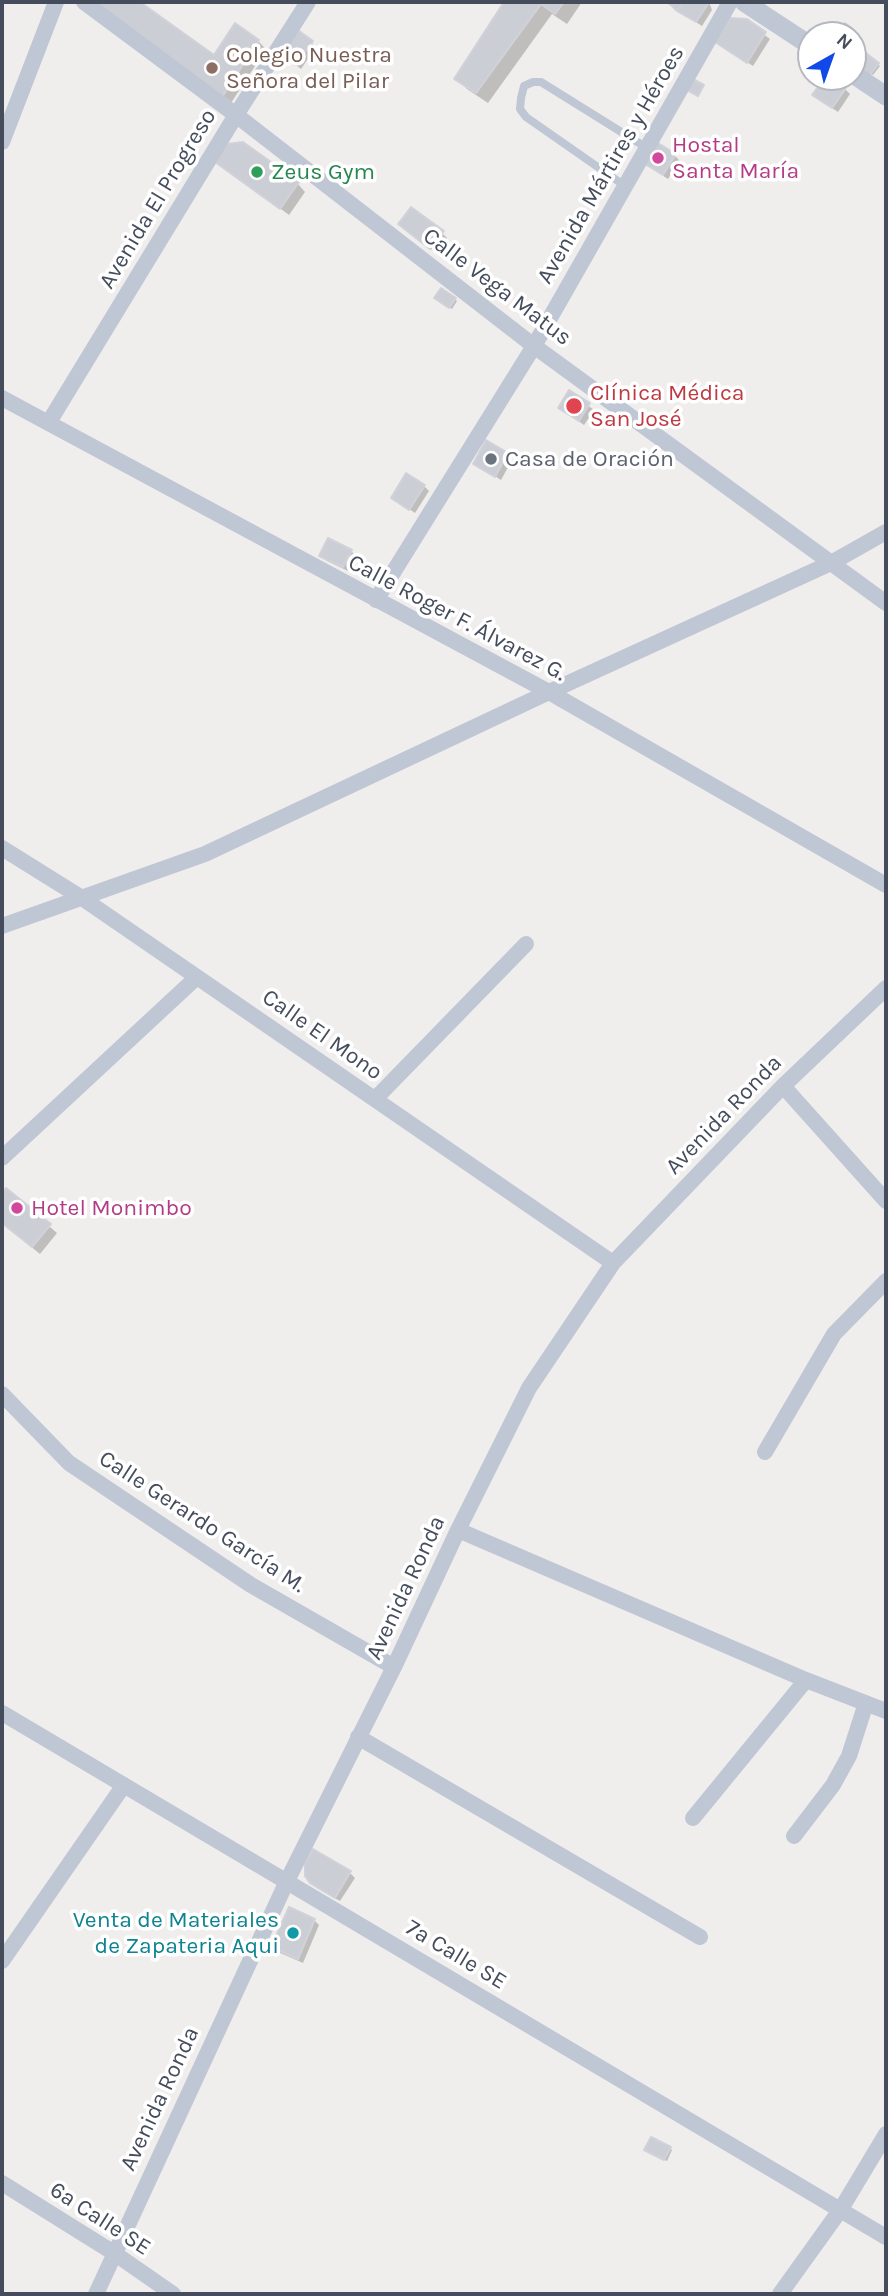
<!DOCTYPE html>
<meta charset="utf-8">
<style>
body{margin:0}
#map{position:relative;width:888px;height:2296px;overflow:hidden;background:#f0eeed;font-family:Karla,sans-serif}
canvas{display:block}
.frame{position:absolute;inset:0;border:4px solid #454d5c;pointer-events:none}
.north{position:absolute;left:797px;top:21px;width:70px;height:70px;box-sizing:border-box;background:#fff;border:2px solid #b5b8be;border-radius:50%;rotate:40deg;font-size:19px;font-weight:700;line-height:28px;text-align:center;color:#454d5c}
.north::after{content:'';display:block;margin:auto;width:24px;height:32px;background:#1049e7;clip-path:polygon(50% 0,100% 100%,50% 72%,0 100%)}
</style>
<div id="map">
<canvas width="888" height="2296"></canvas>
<div class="frame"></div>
<div class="north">N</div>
</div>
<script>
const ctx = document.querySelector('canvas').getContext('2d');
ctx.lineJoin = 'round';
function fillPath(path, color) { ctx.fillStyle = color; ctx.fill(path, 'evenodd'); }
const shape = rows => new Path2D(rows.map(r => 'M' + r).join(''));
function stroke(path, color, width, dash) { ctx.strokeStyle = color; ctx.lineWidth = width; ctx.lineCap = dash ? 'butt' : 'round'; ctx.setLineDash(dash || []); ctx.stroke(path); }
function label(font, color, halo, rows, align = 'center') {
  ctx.font = font + ' Karla,sans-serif'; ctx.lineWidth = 7; ctx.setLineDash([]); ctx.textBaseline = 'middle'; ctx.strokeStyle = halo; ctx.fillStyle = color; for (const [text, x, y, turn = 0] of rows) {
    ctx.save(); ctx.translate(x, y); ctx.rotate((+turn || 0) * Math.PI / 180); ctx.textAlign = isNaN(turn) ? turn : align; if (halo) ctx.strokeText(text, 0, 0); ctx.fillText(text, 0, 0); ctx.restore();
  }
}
fillPath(shape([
 [95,2,137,2,215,57,258,41,266,49,231,103],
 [507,2,582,2,567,24,552,14,488,103,467,89,457,79],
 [665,2,709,2,712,10,702,26],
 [746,21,770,39,753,66,717,42],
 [311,42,316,47,301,69,284,56],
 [863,52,880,66,873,75,855,61],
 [845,89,850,94,838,112,820,100],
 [675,156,680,161,668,179,648,166],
 [217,161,298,184,305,192,289,215],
 [405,229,442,233,447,238,436,253],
 [455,299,457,301,452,309,438,300],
 [570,392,594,410,584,425,560,408],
 [487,443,512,460,501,480,475,463],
 [424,486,429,491,415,513,393,498],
 [351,551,356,556,348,571,327,561,321,556],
 [7,1190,57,1233,40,1254,2,1223,2,1196],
 [349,1872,355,1878,340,1901,317,1888,311,1882],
 [314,1920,319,1925,303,1963,278,1952,273,1947],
 [670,2148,672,2150,667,2161,648,2152]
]), '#0003');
const building = shape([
 [95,2,140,2,214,55,235,23,259,40,222,97,95,2],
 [504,2,564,2,555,14,541,4,476,93,454,79,504,2],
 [668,2,683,2,677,11,668,2],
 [683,2,707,2,708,4,696,22,677,11,683,2],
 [730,18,747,19,766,32,747,63,715,42,730,18],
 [845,23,855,31,852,35,836,35,845,23],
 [295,28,313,41,295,65,277,52,295,28],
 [862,50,879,63,870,75,853,62,862,50],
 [825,77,830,77,846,88,832,108,812,95,825,77],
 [691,78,704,85,698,96,685,89,691,78],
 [653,140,676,154,663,175,640,161,653,140],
 [243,142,299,182,280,209,215,162,227,144,243,142],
 [411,207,444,231,430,249,398,224,411,207],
 [441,288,456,298,449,308,434,298,441,288],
 [569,390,590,403,579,421,558,408,569,390],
 [486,440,508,453,495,477,473,464,486,440],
 [406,473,425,485,409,510,391,498,406,473],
 [328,538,352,550,343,567,319,556,328,538],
 [6,1188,51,1224,32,1247,2,1223,2,1193,6,1188],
 [313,1849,351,1871,335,1898,310,1883,305,1876,305,1864,313,1849],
 [289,1907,315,1919,298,1959,271,1947,289,1907],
 [651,2137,671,2147,664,2160,644,2150,651,2137]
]);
fillPath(building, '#ccced6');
stroke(building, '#d1d2d9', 2);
stroke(shape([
 [625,186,526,117,520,109,521,98,524,86,533,82,541,82,647,148]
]), '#c0c7d4', 8);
stroke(shape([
 [84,2,236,115,534,346,886,603],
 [2,142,56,2],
 [2,398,549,692,886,885],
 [49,422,236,115,308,2],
 [376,600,534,346,730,2],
 [2,848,82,898,613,1263],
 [2,926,205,854,549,692,831,563,886,532],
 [783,1086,886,1201],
 [375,1099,526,944],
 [2,1158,197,977],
 [2,1394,69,1463,251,1585,394,1667],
 [765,1452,834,1334,886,1281],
 [458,1530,806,1680,886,1711],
 [2,1713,886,2237],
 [358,1737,700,1937],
 [693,1818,806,1680],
 [794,1836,833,1785,849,1756,866,1703],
 [2,1961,124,1785],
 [2,2183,114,2253,173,2294],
 [96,2294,287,1881,394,1667,458,1530,529,1388,613,1263,783,1086,886,988],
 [780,2294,841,2209,886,2134]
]), '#c0c7d4', 16);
stroke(shape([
 [744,2,811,46],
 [853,74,886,96]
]), '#c0c7d4', 19);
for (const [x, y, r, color] of [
 [212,68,7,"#8d6e63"],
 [658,158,7,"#d1479c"],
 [257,172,7,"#2e9e5b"],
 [574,406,9,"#e0444e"],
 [491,459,7,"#6b7280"],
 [17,1208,7,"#d1479c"],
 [293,1933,7,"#0f9aa8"]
]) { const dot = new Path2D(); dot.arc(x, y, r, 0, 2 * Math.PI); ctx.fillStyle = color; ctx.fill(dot); stroke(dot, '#fff', 2.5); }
label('23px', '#785e54', '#fff', [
 ["Colegio Nuestra",226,55],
 ["Señora del Pilar",226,81]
], 'left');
label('23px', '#b23c85', '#fff', [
 ["Hostal",672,145],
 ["Santa María",672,171],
 ["Hotel Monimbo",31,1208]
], 'left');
label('23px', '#454d5c', '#fff', [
 ["Avenida Mártires y Héroes",611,165,-60],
 ["Avenida El Progreso",158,199,-59],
 ["Calle Vega Matus",497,287,37],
 ["Calle Roger F. Álvarez G.",457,618,28],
 ["Calle El Mono",322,1035,35],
 ["Avenida Ronda",724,1115,-46],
 ["Calle Gerardo García M.",202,1522,33],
 ["Avenida Ronda",406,1588,-65],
 ["7a Calle SE",456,1955,31],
 ["Avenida Ronda",160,2099,-65],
 ["6a Calle SE",100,2219,33]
]);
label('23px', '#27864d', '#fff', [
 ["Zeus Gym",271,172]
], 'left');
label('23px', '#be3a42', '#fff', [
 ["Clínica Médica",590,393],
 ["San José",590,419]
], 'left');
label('23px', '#5b616d', '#fff', [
 ["Casa de Oración",505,459]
], 'left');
label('23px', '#0d838f', '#fff', [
 ["Venta de Materiales",279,1920],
 ["de Zapateria Aqui",279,1946]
], 'right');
</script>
